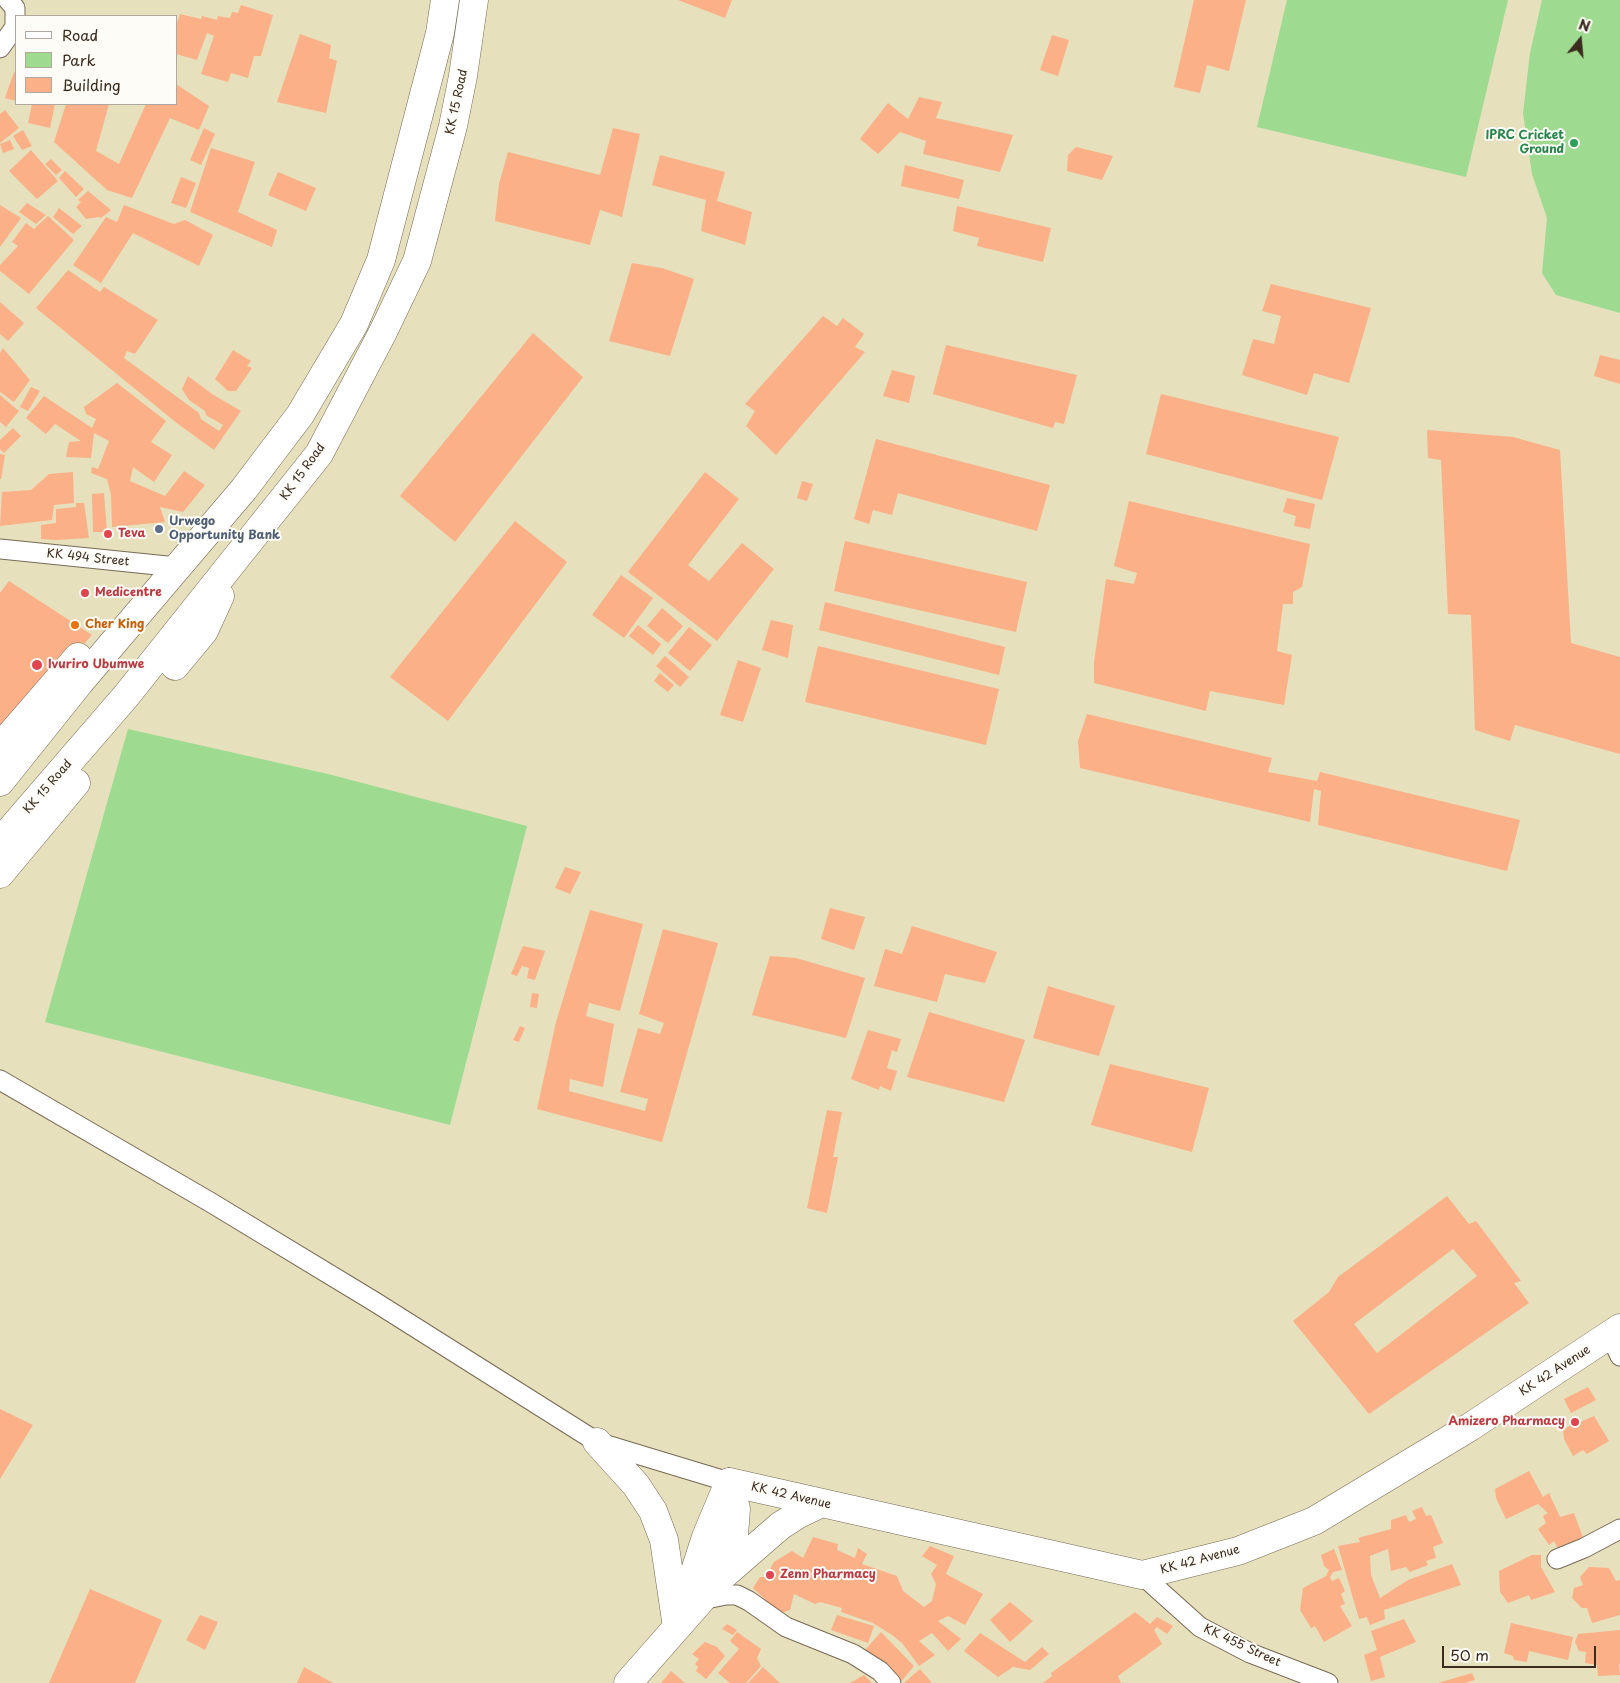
<!DOCTYPE html>
<style>
body{margin:0}
#map{position:relative;width:1620px;height:1683px;overflow:hidden;background:#e6e0bc;font-family:"Playpen Sans",sans-serif}
canvas{display:block}
.legend{position:absolute;left:15px;top:15px;width:162px;height:90px;box-sizing:border-box;background:#fdfcf7;border:1px solid #afa8a0;margin:0;padding:6px 9px;list-style:none;font-size:15px;color:#3b2a1e}
.legend li{display:flex;align-items:center;gap:10px;height:25px}
.legend b{width:25px;border:1px solid #afa8a0}
.north{position:absolute;left:1555px;top:15px;width:50px;height:50px;-webkit-text-stroke:4px #fdfcf7;paint-order:stroke;rotate:17deg;font-size:14px;font-weight:700;line-height:20px;text-align:center;color:#3b2a1e}
.north::after{content:'';display:block;margin:auto;width:18px;height:22px;background:#3b2a1e;clip-path:polygon(50% 0,100% 100%,50% 72%,0 100%)}
.scale{position:absolute;left:1442px;top:1646px;width:154px;height:22px;box-sizing:border-box;border:2px solid #3b2a1e;border-top:0;padding-left:6px;font-size:15px;line-height:18px;white-space:nowrap;color:#3b2a1e;-webkit-text-stroke:4px #fdfcf7;paint-order:stroke}
</style>
<div id="map">
<canvas width="1620" height="1683"></canvas>
<ul class="legend">
<li><b style="height:6px;background:#fff"></b>Road</li>
<li><b style="height:14px;background:#9edb90"></b>Park</li>
<li><b style="height:14px;background:#fbb087"></b>Building</li>
</ul>
<div class="north">N</div>
<div class="scale">50 m</div>
</div>
<script>
const ctx = document.querySelector('canvas').getContext('2d');
ctx.lineJoin = 'round';
function fillPath(path, color) { ctx.fillStyle = color; ctx.fill(path, 'evenodd'); }
const shape = rows => new Path2D(rows.map(r => 'M' + r).join(''));
function stroke(path, color, width, dash) { ctx.strokeStyle = color; ctx.lineWidth = width; ctx.lineCap = dash ? 'butt' : 'round'; ctx.setLineDash(dash || []); ctx.stroke(path); }
function label(font, color, halo, rows, align = 'center') {
  ctx.font = font + ' "Playpen Sans",sans-serif'; ctx.lineWidth = 4; ctx.setLineDash([]); ctx.textBaseline = 'middle'; ctx.strokeStyle = halo; ctx.fillStyle = color; for (const [text, x, y, turn = 0] of rows) {
    ctx.save(); ctx.translate(x, y); ctx.rotate((+turn || 0) * Math.PI / 180); ctx.textAlign = isNaN(turn) ? turn : align; if (halo) ctx.strokeText(text, 0, 0); ctx.fillText(text, 0, 0); ctx.restore();
  }
}
fillPath(shape([
 [1287,0,1508,0,1466,177,1257,127],
 [1542,0,1620,0,1620,313,1556,295,1542,273,1547,218,1532,174,1523,113,1530,53],
 [128,729,328,774,527,826,450,1125,45,1022]
]), '#9edb90');
fillPath(shape([
 [678,0,732,0,725,18],
 [1194,0,1246,0,1229,71,1207,65,1200,93,1174,87],
 [241,5,273,15,261,56,254,56,248,78,231,73,228,82,201,74,214,36,207,33,197,60,176,54,176,26,180,14,201,19,202,16,217,20,218,16,230,18,232,12,238,13],
 [300,34,331,45,329,58,337,61,326,113,277,102],
 [1052,35,1069,40,1058,76,1040,70],
 [14,72,16,73,16,101,5,98],
 [176,84,209,106,199,130,170,118,132,198,107,190,54,142,66,104,109,104,96,151,119,164,146,104,176,104],
 [919,97,942,102,936,118,1013,135,1000,172,923,154,926,141,900,132,878,154,860,139,888,103,908,119],
 [32,104,55,104,50,128,28,123],
 [5,110,19,128,0,143,0,114],
 [204,128,215,134,201,165,190,160],
 [613,128,640,134,622,217,600,210,590,245,495,221,499,184,508,152,600,175],
 [23,130,32,146,22,150,13,136],
 [10,140,14,149,3,153,0,144],
 [1076,147,1113,156,1102,180,1067,171,1068,155],
 [211,148,255,162,238,212,277,230,272,247,190,212],
 [31,150,58,181,37,199,9,171],
 [660,155,725,172,717,201,752,212,745,245,701,231,706,200,652,185],
 [51,159,62,170,56,175,45,164],
 [905,165,964,180,959,199,901,186],
 [65,171,84,189,76,197,59,178],
 [278,172,316,188,306,211,268,195],
 [181,177,196,183,186,208,171,203],
 [88,191,111,210,101,218,99,217,86,219,76,207,81,202,78,200],
 [27,203,46,215,36,224,19,212],
 [0,205,21,218,0,247],
 [124,205,174,224,185,220,213,235,199,266,133,233,101,283,73,265,106,217,117,222],
 [957,206,1051,228,1043,262,977,246,979,238,953,231],
 [59,208,82,226,73,234,53,217],
 [48,216,74,240,29,294,0,271,0,265,18,246,12,242,26,223,34,229],
 [632,263,662,268,694,279,670,356,609,341],
 [68,270,100,292,104,287,158,320,135,354,127,351,124,358,199,413,201,419,219,431,223,425,206,415,205,411,189,400,182,389,188,376,212,394,241,411,214,450,178,424,36,308],
 [1271,284,1371,308,1349,383,1314,373,1307,395,1242,375,1253,339,1274,344,1281,316,1262,311],
 [0,302,24,323,8,341,0,334],
 [823,316,837,326,843,318,864,334,855,347,865,352,776,455,746,426,755,411,745,404],
 [533,333,583,377,455,542,400,496],
 [946,345,1077,375,1064,424,1055,422,1053,428,933,394],
 [3,348,30,380,14,402,0,392,0,353],
 [233,350,251,361,247,366,252,368,236,391,228,391,215,379],
 [1600,355,1620,360,1620,384,1594,376],
 [892,370,915,376,909,403,883,396],
 [117,383,166,421,151,442,172,455,154,482,133,467,130,481,165,496,184,471,205,485,183,512,160,507,165,522,112,527,111,495,107,479,91,473,92,467,98,469,109,441,94,433,91,458,66,457,69,442,81,441,55,424,46,434,26,418,44,396,92,428,96,419,86,414,84,407],
 [31,387,40,391,28,411,20,407],
 [1161,394,1339,437,1322,500,1146,454],
 [0,395,19,411,6,427,0,422],
 [13,428,21,436,4,453,0,449,0,440],
 [1427,430,1513,437,1560,450,1571,643,1620,657,1620,754,1515,725,1510,741,1475,730,1471,615,1448,614,1441,460,1428,458],
 [876,439,1050,485,1037,531,898,493,892,515,873,510,869,524,854,519],
 [0,454,5,455,1,479,0,479],
 [73,472,74,503,54,505,52,520,0,526,2,492,31,490,49,474],
 [705,472,739,499,688,565,709,581,742,543,774,569,717,641,628,572],
 [802,481,813,484,807,501,797,498],
 [104,493,107,532,93,532,92,494],
 [1287,498,1315,504,1310,529,1294,526,1296,516,1283,512],
 [1129,501,1310,544,1302,587,1293,592,1293,604,1283,604,1277,651,1292,655,1284,705,1210,691,1206,711,1094,683,1094,662,1106,579,1134,584,1137,573,1114,566],
 [76,503,84,503,89,538,57,540,41,539,41,525,56,523,56,509,76,507],
 [515,521,567,562,448,721,390,677],
 [845,541,1027,582,1016,632,834,591],
 [621,575,653,598,624,638,592,615],
 [9,581,92,635,0,739,0,593],
 [825,602,1005,647,999,675,819,630],
 [662,608,683,626,668,643,647,626],
 [771,620,793,625,788,658,762,650],
 [638,625,661,644,653,655,629,636],
 [689,627,712,645,690,671,668,653],
 [818,646,999,689,986,745,805,702],
 [665,656,689,677,680,687,656,666],
 [738,660,761,668,743,722,720,715],
 [660,673,674,685,668,692,654,681],
 [1087,714,1272,758,1268,772,1317,781,1320,772,1520,820,1507,871,1318,825,1321,791,1314,789,1310,822,1080,768,1078,741],
 [565,867,581,872,570,894,555,888],
 [830,908,865,917,854,950,821,939],
 [590,910,643,924,620,1011,589,1003,586,1016,614,1024,603,1087,570,1079,569,1091,645,1111,648,1099,620,1092,638,1028,660,1034,664,1023,639,1014,663,929,718,943,662,1142,537,1109,556,1022],
 [912,926,997,952,985,983,945,974,937,1002,874,986,885,949,902,954],
 [523,946,545,951,535,980,527,978,529,968,522,966,517,976,511,974],
 [770,956,796,958,865,978,846,1038,752,1015],
 [1048,986,1115,1006,1099,1056,1033,1038],
 [532,993,539,994,537,1008,530,1007],
 [929,1012,1025,1040,1004,1102,907,1077],
 [520,1026,525,1028,519,1042,513,1040],
 [868,1030,901,1039,897,1052,892,1050,887,1068,897,1071,891,1091,880,1086,879,1090,851,1079],
 [1110,1064,1209,1088,1192,1152,1091,1125],
 [827,1110,842,1112,833,1157,838,1157,827,1213,807,1208],
 [1447,1196,1469,1224,1476,1221,1521,1281,1514,1283,1529,1303,1369,1414,1293,1321,1329,1292,1338,1277],
 [1453,1249,1477,1276,1377,1353,1354,1324],
 [1588,1387,1596,1400,1571,1413,1564,1399],
 [0,1409,33,1425,0,1479],
 [1594,1416,1609,1441,1587,1454,1583,1450,1573,1456,1564,1439,1563,1429],
 [1529,1471,1543,1497,1549,1493,1560,1517,1574,1513,1586,1546,1561,1554,1554,1541,1549,1545,1538,1529,1546,1523,1543,1516,1548,1513,1538,1504,1506,1519,1496,1498,1495,1489],
 [1422,1507,1426,1516,1431,1515,1443,1543,1433,1547,1436,1558,1426,1561,1428,1565,1410,1572,1406,1567,1391,1571,1388,1549,1370,1556,1371,1575,1380,1598,1408,1580,1452,1564,1461,1585,1384,1610,1385,1619,1370,1625,1367,1617,1359,1619,1338,1546,1360,1542,1358,1538,1391,1529,1391,1520,1406,1515,1409,1522,1416,1519,1412,1511],
 [813,1537,838,1544,837,1550,855,1558,858,1548,867,1554,862,1564,897,1576,903,1591,924,1607,932,1601,936,1584,931,1574,937,1565,922,1556,930,1546,954,1556,946,1574,983,1594,965,1625,948,1616,938,1621,961,1639,948,1651,932,1633,919,1641,935,1655,919,1666,902,1643,892,1635,873,1623,841,1612,842,1608,820,1602,815,1604,794,1594,790,1610,781,1613,773,1609,771,1605,753,1588,760,1577,765,1577,774,1562,792,1551,803,1558],
 [1334,1549,1342,1570,1333,1572,1330,1577,1332,1581,1339,1578,1345,1591,1341,1594,1345,1604,1340,1606,1352,1626,1324,1642,1315,1626,1311,1628,1300,1610,1303,1588,1326,1576,1329,1570,1324,1566,1321,1555],
 [1532,1555,1541,1555,1541,1567,1555,1592,1531,1600,1529,1595,1508,1603,1500,1592,1499,1571],
 [1589,1567,1609,1568,1616,1581,1620,1580,1620,1615,1592,1623,1587,1608,1582,1608,1572,1598,1574,1588,1583,1585,1580,1577],
 [90,1589,162,1620,135,1683,49,1683],
 [1010,1602,1033,1621,1010,1642,990,1620],
 [1135,1612,1150,1624,1157,1617,1173,1626,1167,1634,1157,1627,1154,1630,1162,1644,1118,1676,1121,1683,1043,1683,1052,1676,1051,1673],
 [200,1615,218,1622,205,1650,186,1640],
 [837,1615,874,1626,868,1643,831,1630],
 [1404,1619,1416,1642,1380,1657,1385,1677,1371,1681,1364,1655,1377,1650,1371,1631],
 [1511,1623,1573,1637,1568,1660,1529,1651,1527,1662,1514,1660,1513,1656,1504,1653],
 [727,1624,737,1630,733,1635,722,1629],
 [1620,1630,1620,1664,1619,1664,1620,1675,1598,1676,1597,1665,1585,1663,1586,1652,1579,1651,1575,1642,1578,1634],
 [737,1632,761,1649,757,1658,761,1666,746,1683,730,1683,718,1673,739,1649,730,1641],
 [881,1632,914,1666,900,1683,865,1650],
 [980,1633,1025,1662,1042,1647,1049,1654,1030,1670,1013,1667,998,1677,964,1651],
 [705,1642,717,1647,725,1656,706,1679,696,1671,698,1667,695,1664,699,1659,692,1654],
 [304,1667,333,1683,297,1683],
 [763,1667,780,1683,748,1683],
 [920,1669,932,1683,904,1683],
 [671,1671,685,1683,661,1683],
 [1472,1673,1475,1680,1465,1683,1438,1683],
 [864,1675,872,1683,850,1683]
]), '#fbb087');
const minor = shape([
 [0,48,15,27,15,8,8,0],
 [0,549,177,567],
 [0,1080,210,1202,375,1302,597,1442,729,1482],
 [1610,1335,1620,1356],
 [1557,1559,1584,1548,1620,1529],
 [1142,1575,1200,1627,1250,1653,1328,1683],
 [701,1600,726,1595,737,1595,749,1601,786,1627,853,1654,880,1671,891,1683]
]);
const secondary = shape([
 [597,1442,636,1485,653,1511,664,1540,677,1627],
 [729,1482,1142,1575,1238,1551,1314,1521,1470,1427,1620,1328],
 [719,1579,780,1526,797,1515,822,1503],
 [680,1617,706,1537,729,1482],
 [628,1683,701,1600,712,1585,728,1556,734,1535,736,1509,729,1482]
]);
const trunk = shape([
 [175,666,204,631,220,596],
 [0,747,78,657],
 [0,782,80,682,244,489,300,415,354,324,381,260,440,33,445,0],
 [0,842,126,696,319,454,383,332,417,261,453,126,463,76,474,0],
 [0,874,76,783]
]);
stroke(minor, '#776a55', 21);
stroke(secondary, '#776a55', 29);
stroke(trunk, '#776a55', 29);
stroke(minor, '#fff', 19);
stroke(secondary, '#fff', 28);
stroke(trunk, '#fff', 28);
for (const [x, y, r, color] of [
 [1574,143,5,"#2e9e5b"],
 [159,529,5,"#5c6f8a"],
 [108,534,5,"#e0444e"],
 [85,593,5,"#e0444e"],
 [75,625,5,"#e8710a"],
 [37,665,6,"#e0444e"],
 [1575,1422,5,"#e0444e"],
 [770,1575,5,"#e0444e"]
]) { const dot = new Path2D(); dot.arc(x, y, r, 0, 2 * Math.PI); ctx.fillStyle = color; ctx.fill(dot); stroke(dot, '#fdfcf7', 2); }
label('12px', '#3b2a1e', '#fdfcf7', [
 ["KK 15 Road",457,102,-78],
 ["KK 15 Road",303,472,-54],
 ["KK 494 Street",88,558,6],
 ["KK 15 Road",48,787,-49],
 ["KK 42 Avenue",1555,1371,-33],
 ["KK 42 Avenue",791,1496,13],
 ["KK 42 Avenue",1200,1560,-15],
 ["KK 455 Street",1242,1646,25]
]);
label('bold 12px', '#27864d', '#fdfcf7', [
 ["IPRC Cricket",1564,136],
 ["Ground",1564,150]
], 'right');
label('bold 12px', '#4e5e75', '#fdfcf7', [
 ["Urwego",169,522],
 ["Opportunity Bank",169,536]
], 'left');
label('bold 12px', '#be3a42', '#fdfcf7', [
 ["Teva",118,534],
 ["Medicentre",95,593],
 ["Ivuriro Ubumwe",48,665],
 ["Amizero Pharmacy",1565,1422,"right"],
 ["Zenn Pharmacy",780,1575]
], 'left');
label('bold 12px', '#c56008', '#fdfcf7', [
 ["Cher King",85,625]
], 'left');
</script>
